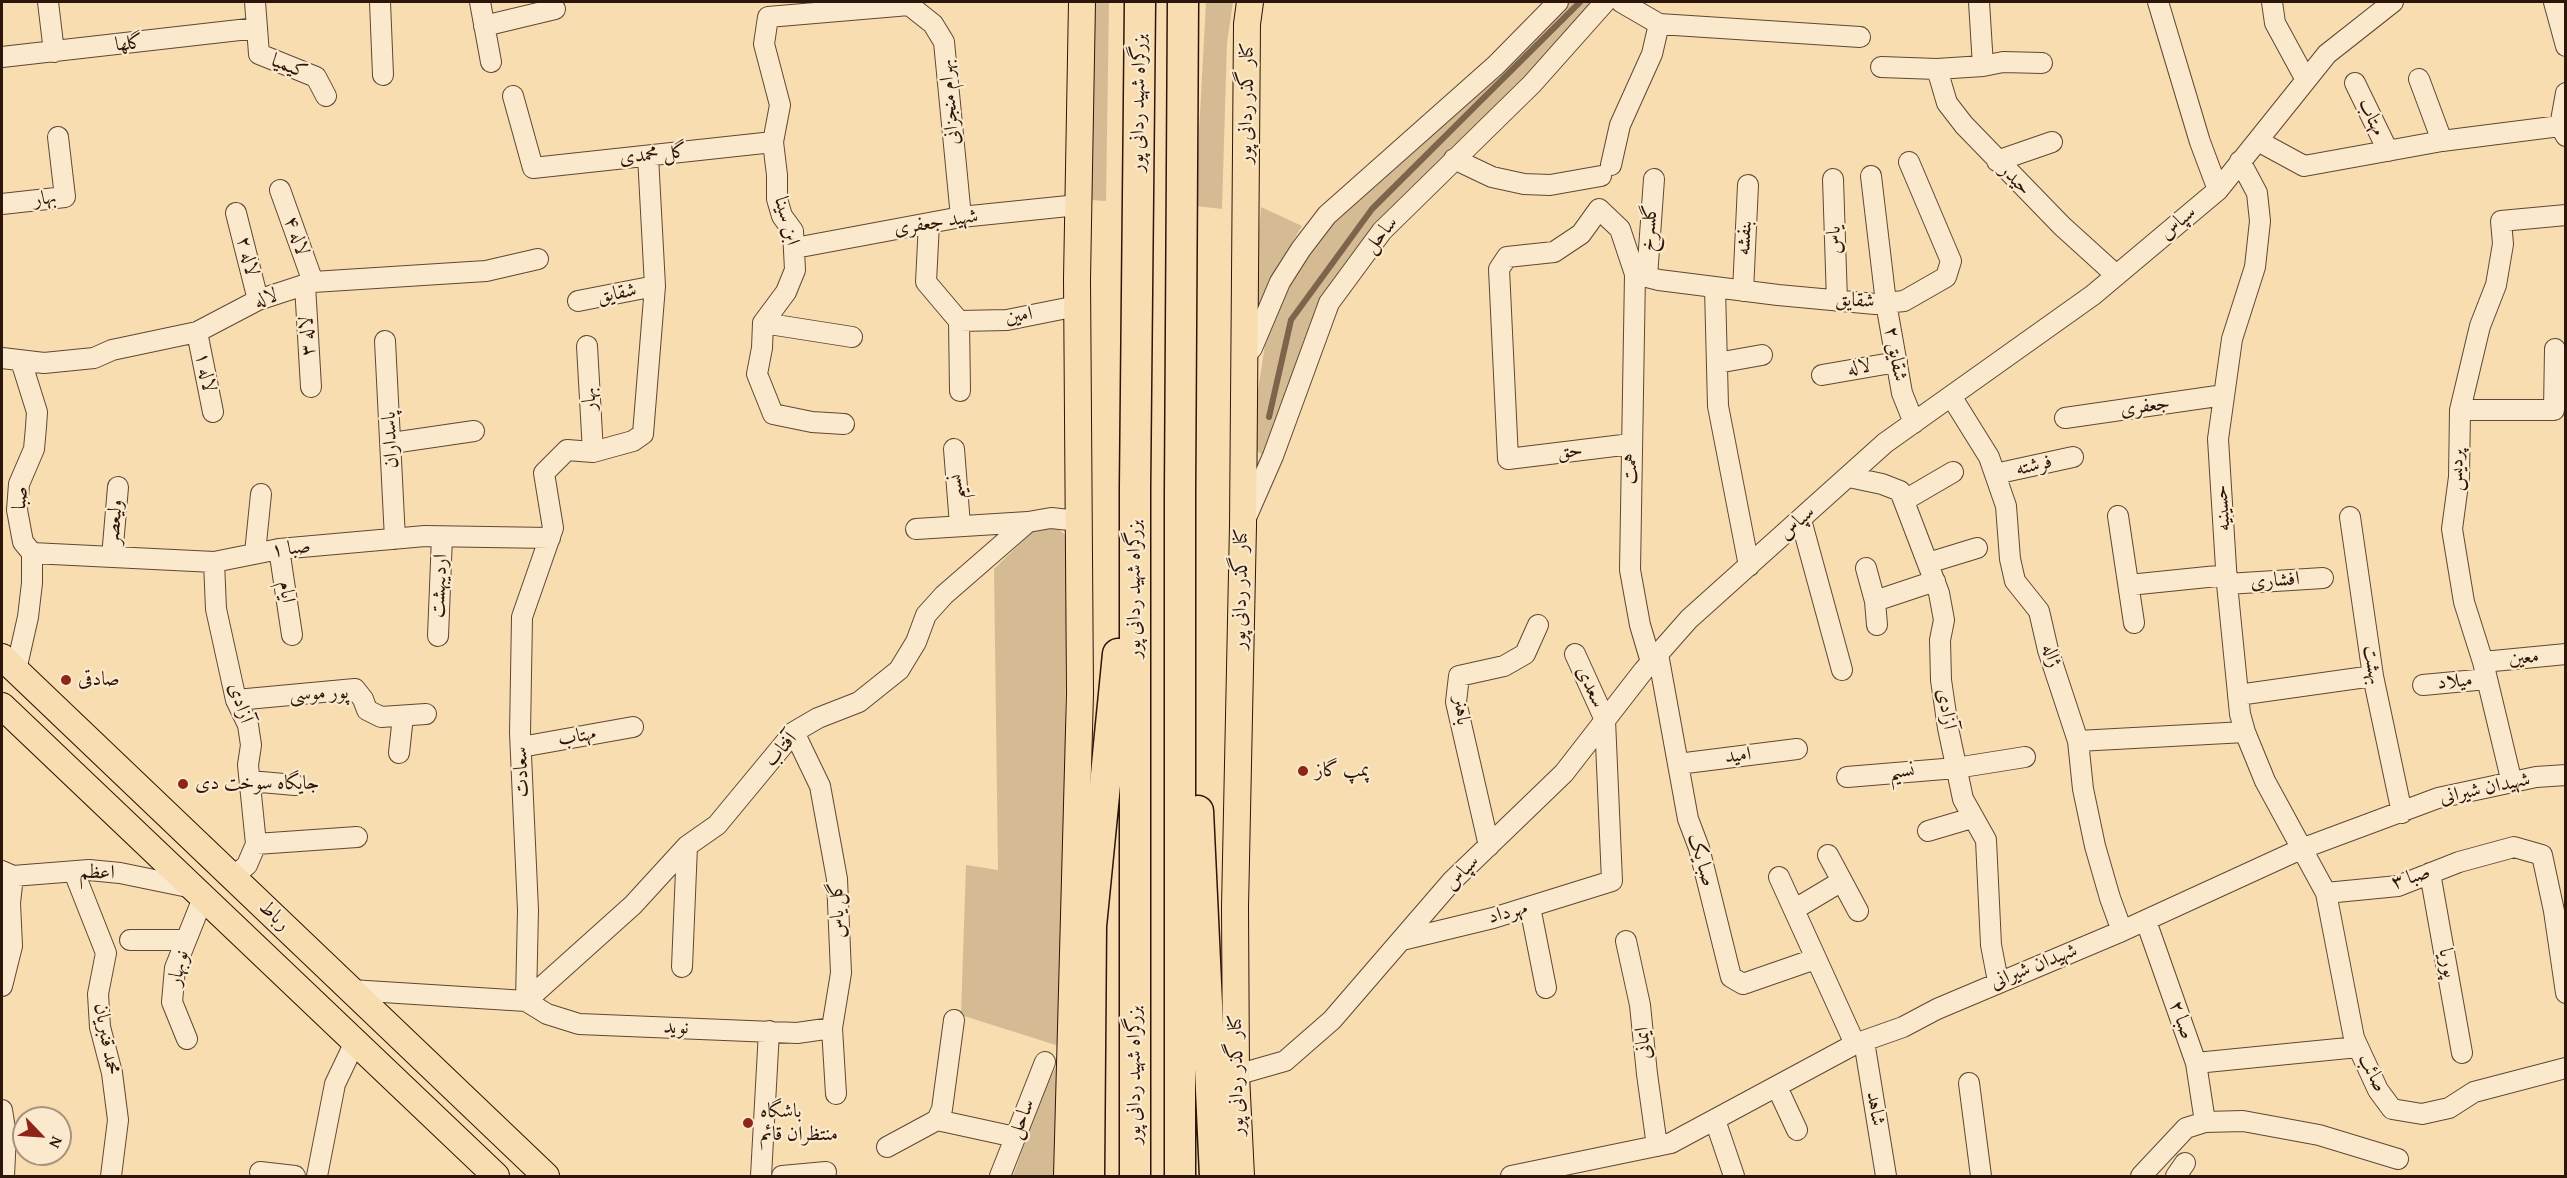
<!DOCTYPE html>
<meta charset="utf-8">
<style>
body{margin:0}
#map{position:relative;width:2567px;height:1178px;overflow:hidden;background:#f8ddb0;font-family:"Gentium Book Plus",serif}
canvas{display:block}
.frame{position:absolute;inset:0;border:3px solid #2d1509;pointer-events:none}
.north{position:absolute;left:12px;top:1106px;width:60px;height:60px;box-sizing:border-box;background:#fae9cc;border:2px solid #a8947e;border-radius:50%;rotate:115deg;font-size:16px;font-weight:700;line-height:24px;text-align:center;color:#2d1509}
.north::after{content:'';display:block;margin:auto;width:21px;height:27px;background:#8f2418;clip-path:polygon(50% 0,100% 100%,50% 72%,0 100%)}
</style>
<div id="map">
<canvas width="2567" height="1178"></canvas>
<div class="frame"></div>
<div class="north">N</div>
</div>
<script>
const ctx = document.querySelector('canvas').getContext('2d');
ctx.lineJoin = 'round';
function fillPath(path, color) { ctx.fillStyle = color; ctx.fill(path, 'evenodd'); }
const shape = rows => new Path2D(rows.map(r => 'M' + r).join(''));
function stroke(path, color, width, dash) { ctx.strokeStyle = color; ctx.lineWidth = width; ctx.lineCap = dash ? 'butt' : 'round'; ctx.setLineDash(dash || []); ctx.stroke(path); }
function label(font, color, halo, rows, align = 'center') {
  ctx.font = font + ' "Gentium Book Plus",Amiri,serif'; ctx.lineWidth = 4.5; ctx.setLineDash([]); ctx.textBaseline = 'middle'; ctx.strokeStyle = halo; ctx.fillStyle = color; for (const [text, x, y, turn = 0] of rows) {
    ctx.save(); ctx.translate(x, y); ctx.rotate((+turn || 0) * Math.PI / 180); ctx.textAlign = isNaN(turn) ? turn : align; if (halo) ctx.strokeText(text, 0, 0); ctx.fillText(text, 0, 0); ctx.restore();
  }
}
fillPath(shape([
 [1095,2,1109,2,1106,201,1091,200],
 [1206,2,1233,2,1227,43,1222,209,1195,206],
 [1566,2,1600,2,1332,288,1264,456,1256,450,1256,403,1266,338,1284,285,1324,227],
 [1261,207,1302,226,1277,267,1252,323],
 [1056,526,1067,537,1062,1047,961,1015,966,865,998,870,994,569,1034,530],
 [1062,1056,1059,1176,1013,1176,1045,1087]
]), '#d5bb94');
stroke(shape([
 [1269,417,1291,320,1372,209,1580,2]
]), '#7d644b', 6);
const minor = shape([
 [48,2,54,52],
 [255,2,259,54,316,77,326,96],
 [380,2,383,75],
 [480,2,491,62],
 [908,2,909,5,933,24,944,42,961,217],
 [1621,2,1659,24],
 [1979,2,1983,66],
 [2158,2,2200,142,2218,190],
 [2272,2,2275,23,2306,80],
 [2554,2,2566,46],
 [484,26,555,9],
 [2,57,257,28],
 [1881,67,1937,69,1983,66,2003,62,2042,63],
 [1937,69,1947,103,1964,125,2062,226,2116,275],
 [2419,79,2442,141],
 [2355,83,2388,151],
 [2566,93,2560,126,2566,136],
 [513,96,533,168,773,142],
 [2258,141,2304,166,2442,141,2560,126],
 [1454,159,1492,177,1524,184,1550,185,1601,176],
 [1997,161,2052,142],
 [2240,161,2257,193,2260,221,2255,267,2232,339,2218,439,2227,584,2240,714,2245,732,2265,781,2326,893,2398,886,2459,862,2514,847,2542,855,2554,911,2566,993],
 [1611,165,1620,125,1652,54,1659,24,1860,37],
 [1871,176,1886,303,1902,393,1914,423],
 [1833,179,1837,301],
 [280,190,313,282],
 [2,204,65,197,58,137],
 [236,213,258,300],
 [929,223,926,282,959,321,1007,320,1077,306],
 [795,248,961,217,1078,205],
 [1635,274,1659,280,1778,295,1875,304,1904,301,1946,277,1951,261,1909,162],
 [1647,277,1654,179],
 [305,285,311,387],
 [1715,288,1718,406,1749,566],
 [1743,291,1748,185],
 [578,301,655,286],
 [959,321,960,391],
 [763,323,852,337],
 [197,332,213,412],
 [385,341,395,539],
 [587,346,593,452],
 [1244,357,1252,348,1280,282,1301,249,1327,215,1496,65,1558,2],
 [2,358,44,363,94,358,112,350,197,332,258,300,313,282,486,271,538,259],
 [1717,363,1762,355],
 [1822,375,1897,362],
 [1951,396,1989,457,2006,506,2010,559,2015,581,2039,611,2048,650,2078,741,2083,789,2095,846,2110,898,2122,931],
 [2460,410,2554,410,2555,349],
 [2065,418,2224,395],
 [844,424,812,422,773,414,757,374,762,348,763,323,786,292,795,270,793,231,782,216,777,199,777,175,773,142,780,105,764,44,768,17,909,5],
 [392,443,474,431],
 [1631,444,1508,459,1499,269,1507,257,1554,252,1581,234,1599,209,1620,229,1635,274,1630,570,1640,625,1651,662],
 [954,449,960,525],
 [1995,474,2073,457],
 [1849,477,1882,484,1900,491,1939,593,1944,620,1940,640,1941,680,1948,728,1963,799,1986,840,1991,945,1998,981],
 [1905,500,1953,472],
 [2118,516,2134,623],
 [2350,517,2373,676,2402,813],
 [1245,520,1273,456,1329,303,1382,231,1532,84,1605,2],
 [1801,520,1842,670],
 [916,529,1028,522],
 [279,549,292,635],
 [32,553,214,562,279,549,425,536,550,538],
 [255,553,261,494],
 [112,557,118,487],
 [214,562,216,609,236,700,248,725,251,745,248,765,256,844,247,865,233,877],
 [1928,563,1977,548],
 [1866,568,1875,601,1877,625],
 [2227,584,2323,578],
 [2129,585,2227,575],
 [1875,601,1935,581],
 [438,636,442,537],
 [1658,654,1688,819,1699,848,1731,977,1743,984,1815,959],
 [2483,662,2566,654],
 [16,670,28,617,32,583,32,553,23,542,17,510,19,484,34,449,36,427,37,412,21,361],
 [2423,685,2487,679],
 [2238,695,2373,676],
 [236,700,355,689,363,699,367,710,381,717,426,714],
 [794,732,820,786,837,879,841,973,832,1028,836,1094],
 [2078,741,2245,732],
 [521,747,633,727],
 [399,753,403,716],
 [1678,764,1797,749],
 [1847,777,1956,768,2025,757],
 [250,781,295,785],
 [2512,783,2483,662,2464,602,2452,529,2459,477,2460,410,2480,326,2496,285,2503,244,2501,221,2566,215],
 [1928,831,1972,818],
 [256,844,357,837],
 [1489,846,1456,702,1459,676,1504,666,1525,654,1538,625],
 [1828,855,1858,911],
 [2,871,13,876,89,870,120,873,193,888],
 [74,872,106,953,98,994,100,1027,112,1073,118,1120,111,1176],
 [2430,873,2462,1053],
 [1779,877,1855,1044],
 [2326,893,2354,1038,2378,1090,2392,1109,2422,1114,2449,1108,2474,1092,2566,1068],
 [1530,907,1546,988],
 [1795,909,1842,881],
 [2146,921,2196,1063,2205,1122],
 [130,940,186,940],
 [1402,940,1493,918,1612,881,1605,720,1575,654],
 [1626,941,1640,1005,1647,1074,1657,1146],
 [682,967,687,846],
 [2,986,12,946,10,903,13,876],
 [351,990,526,1001,547,1014,579,1024,797,1033,832,1028],
 [526,1001,528,910,520,733,522,617,553,528,544,473,567,450,593,452,633,441,643,434,655,286,648,156],
 [526,1001,633,905,687,846,717,825,794,732,818,718,859,702,899,670,916,642,926,615,944,595,1028,522,1051,518,1079,521],
 [187,1039,172,1002,175,968,203,898],
 [1864,1041,1886,1176],
 [2196,1063,2358,1047],
 [1236,1075,1285,1061,1332,1020,1452,881,1564,773,1644,670,1689,619,1885,443,2093,295,2218,190,2327,54,2393,2],
 [1969,1083,1981,1176],
 [1777,1087,1797,1130],
 [2,1110,6,1135,4,1176],
 [937,1120,1015,1137],
 [1715,1120,1734,1176],
 [887,1147,937,1120,942,1109,954,1020],
 [260,1172,295,1176],
 [317,1176,335,1084,355,1042],
 [761,1176,769,1031],
 [782,1176,826,1172],
 [1000,1176,1045,1062],
 [1511,1176,1671,1143,1855,1044,1903,1027,1937,1009,2122,931,2301,849,2438,798,2536,777,2566,775],
 [2141,1176,2186,1128,2205,1122,2243,1121,2319,1135,2398,1159],
 [2176,1176,2185,1163]
]);
const major = shape([
 [2,657,546,1176],
 [2,706,496,1176],
 [1067,1176,1080,693,1077,279,1082,2],
 [1241,1176,1236,1075,1235,907,1243,525,1247,24,1250,2]
]);
const highway = shape([
 [1198,811,1215,1176],
 [1089,1176,1091,926,1118,654],
 [1135,1176,1135,487,1140,2],
 [1180,1176,1180,493,1183,2]
]);
stroke(minor, '#604733', 22);
stroke(major, '#2d1509', 28);
stroke(highway, '#2d1509', 33);
stroke(minor, '#fae9cc', 20);
stroke(major, '#f8ddb0', 26);
stroke(highway, '#f8ddb0', 30);
for (const [x, y, r, color] of [
 [66,680,6,"#8f2418"],
 [1303,771,6,"#8f2418"],
 [183,784,6,"#8f2418"],
 [748,1123,6,"#8f2418"]
]) { const dot = new Path2D(); dot.arc(x, y, r, 0, 2 * Math.PI); ctx.fillStyle = color; ctx.fill(dot); stroke(dot, '#fae9cc', 2); }
label('20px', '#2d1509', '#fae9cc', [
 ["گلها",129,44,-7],
 ["کیمیا",289,67,22],
 ["بهرام منجزانی",950,102,-95],
 ["بزرگراه شهید ردانی پور",1139,103,-89],
 ["کنار گذر ردانی پور",1247,103,-89],
 ["مهتاب",2371,117,65],
 ["گل محمدی",653,155,-6],
 ["حیدر",2015,180,46],
 ["بهار",45,199,-8],
 ["ابن سینا",786,221,75],
 ["شهید جعفری",936,223,-9],
 ["سپاس",2178,223,-40],
 ["گلسرخ",1650,228,-86],
 ["ساحل",1381,235,-50],
 ["لاله ۴",296,236,71],
 ["بنفشه",1745,238,-87],
 ["یاس",1835,240,-92],
 ["لاله ۲",247,256,76],
 ["شقایق",617,294,-11],
 ["لاله",266,299,-21],
 ["شقایق",1855,301,3],
 ["امین",1019,316,-9],
 ["لاله ۳",308,336,-93],
 ["شقایق ۲",1895,354,80],
 ["لاله",1859,368,-10],
 ["لاله ۱",205,372,79],
 ["بهار",590,399,-93],
 ["جعفری",2145,407,-8],
 ["پاسداران",391,440,-93],
 ["حق",1570,452,-7],
 ["فرشته",2034,466,-13],
 ["همت",1631,469,-89],
 ["پردیس",2457,470,-87],
 ["نسیم",957,487,-95],
 ["صبا",21,498,-85],
 ["حسینیه",2223,508,-94],
 ["ولیعصر",115,522,-85],
 ["سپاس",1797,523,-42],
 ["صبا ۱",291,549,-7],
 ["افشاری",2275,581,-4],
 ["اردیبهشت",440,586,-87],
 ["بزرگراه شهید ردانی پور",1135,589,-90],
 ["کنار گذر ردانی پور",1241,589,-89],
 ["ایام",286,592,82],
 ["ژاله",2051,656,73],
 ["معین",2524,658,-5],
 ["بهشت",2372,665,81],
 ["میلاد",2455,682,-5],
 ["سعدی",1590,687,66],
 ["پور موسی",319,694,-2],
 ["آزادی",240,703,72],
 ["آزادی",1946,709,81],
 ["باهنر",1461,711,83],
 ["مهتاب",577,737,-10],
 ["آفتاب",781,750,-49],
 ["امید",1738,756,-7],
 ["سعادت",522,772,-92],
 ["نسیم",1902,772,-5],
 ["شهیدان شیرانی",2485,789,-12],
 ["صبا یک",1701,860,73],
 ["اعظم",97,873,2],
 ["سپاس",1462,873,-46],
 ["صبا ۳",2411,878,-18],
 ["گل یاس",838,910,-93],
 ["مهرداد",1508,913,-15],
 ["رباط",274,916,44],
 ["پوریا",2447,963,79],
 ["شهیدان شیرانی",2034,967,-22],
 ["نوبهار",179,968,-76],
 ["صبا ۲",2181,1020,71],
 ["نوید",676,1028,2],
 ["محمد قنبریان",106,1039,80],
 ["ایمانی",1644,1043,-95],
 ["صائب",2372,1073,63],
 ["بزرگراه شهید ردانی پور",1135,1075,-90],
 ["کنار گذر ردانی پور",1237,1075,-91],
 ["شاهد",1875,1109,81],
 ["ساحل",1022,1119,-68]
]);
label('20px', '#2d1509', '#fae9cc', [
 ["صادقی",78,680],
 ["پمپ گاز",1315,771],
 ["جایگاه سوخت دی",195,784],
 ["باشگاه",760,1112],
 ["منتظران قائم",760,1135]
], 'left');
</script>
